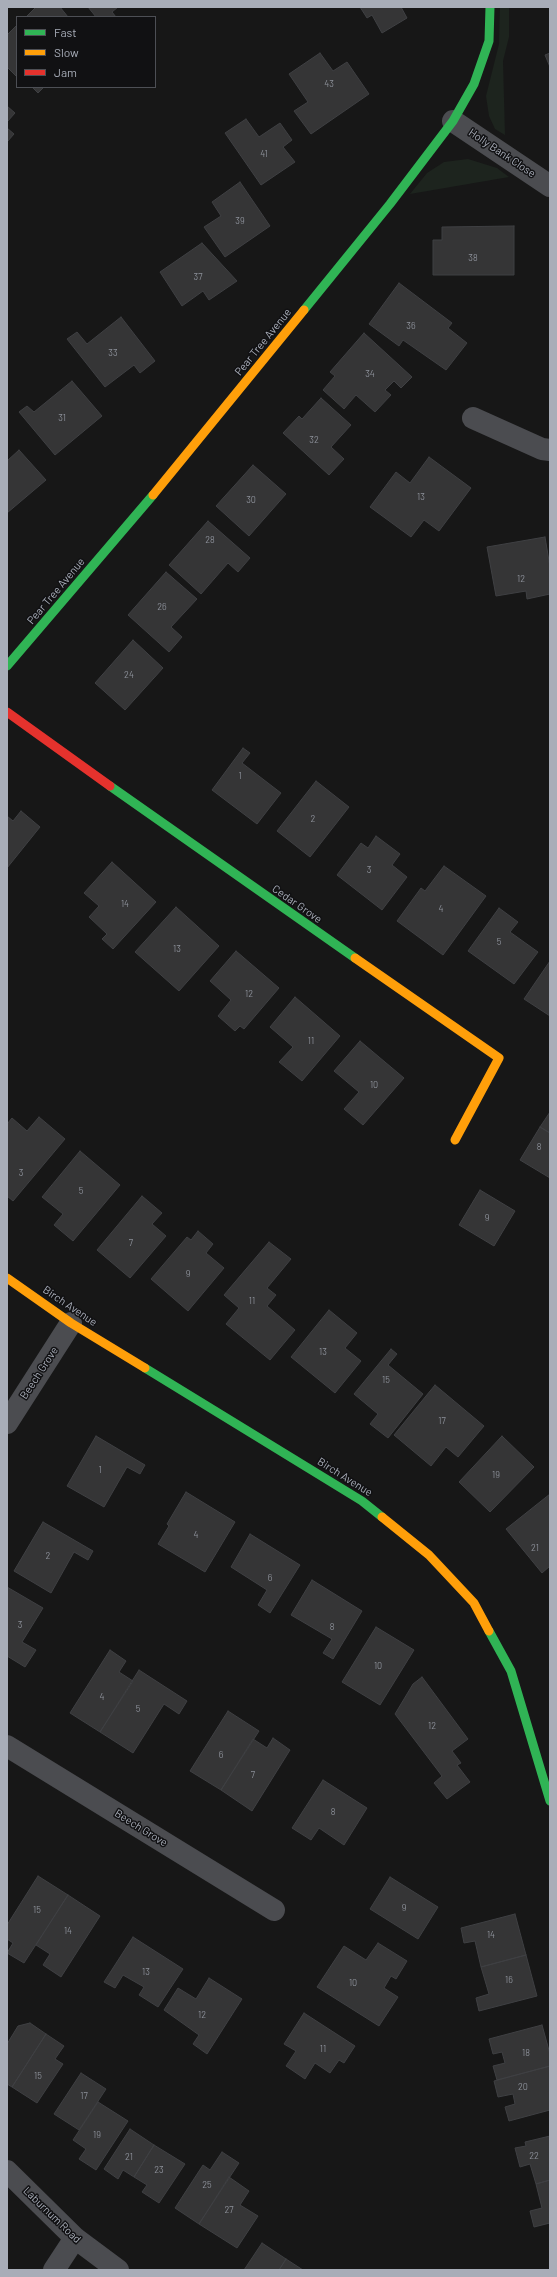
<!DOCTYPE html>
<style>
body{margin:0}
#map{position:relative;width:557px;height:2277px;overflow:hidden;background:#171717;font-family:Barlow,sans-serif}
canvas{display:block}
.frame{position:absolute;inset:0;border:8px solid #a8adb8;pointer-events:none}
.legend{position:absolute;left:16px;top:16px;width:140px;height:72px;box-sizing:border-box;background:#111113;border:1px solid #4d4f55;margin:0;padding:5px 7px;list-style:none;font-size:12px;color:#a8adb8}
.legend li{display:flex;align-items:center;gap:8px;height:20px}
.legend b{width:20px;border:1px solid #4d4f55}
</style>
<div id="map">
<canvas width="557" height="2277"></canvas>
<div class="frame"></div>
<ul class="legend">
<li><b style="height:5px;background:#30b455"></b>Fast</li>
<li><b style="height:5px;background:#ff9f0a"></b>Slow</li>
<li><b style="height:5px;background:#e5322d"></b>Jam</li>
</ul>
</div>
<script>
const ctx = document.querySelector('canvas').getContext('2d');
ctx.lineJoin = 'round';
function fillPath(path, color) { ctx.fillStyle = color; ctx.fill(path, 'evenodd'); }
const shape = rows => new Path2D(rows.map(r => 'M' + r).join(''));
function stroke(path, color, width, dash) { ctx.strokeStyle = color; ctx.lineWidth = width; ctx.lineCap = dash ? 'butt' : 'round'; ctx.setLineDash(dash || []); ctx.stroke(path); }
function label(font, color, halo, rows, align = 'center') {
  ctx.font = font + ' Barlow,sans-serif'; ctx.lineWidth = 3; ctx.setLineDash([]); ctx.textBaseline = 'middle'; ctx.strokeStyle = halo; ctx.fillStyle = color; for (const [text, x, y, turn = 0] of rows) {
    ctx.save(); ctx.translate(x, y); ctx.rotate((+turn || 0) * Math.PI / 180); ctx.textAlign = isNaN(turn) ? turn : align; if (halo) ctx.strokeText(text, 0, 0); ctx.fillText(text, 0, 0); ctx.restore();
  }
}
fillPath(shape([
 [500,7,509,7,509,37,503,61,505,135,495,129,489,116,486,96,499,44],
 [468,159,497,168,509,177,410,194,427,173,444,162]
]), '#1d241e');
const building = shape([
 [36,7,60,7,68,17,26,17,36,7],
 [88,7,118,7,112,12,116,17,96,17,88,7],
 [360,7,401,7,407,18,382,33,372,15,367,18,360,7],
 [17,25,17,77,7,67,7,35,17,25],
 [320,53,333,71,347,62,369,94,311,134,294,111,308,102,289,74,320,53],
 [550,53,550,67,545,55,550,53],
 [32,87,44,87,38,93,32,87],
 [7,106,15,113,7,122,7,106],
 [246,119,259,137,280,123,292,140,283,147,295,162,261,185,225,133,246,119],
 [7,128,14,134,7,142,7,128],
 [240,182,270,226,225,257,204,227,221,216,212,202,240,182],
 [514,226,514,275,433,275,433,240,442,240,442,227,514,226],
 [202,243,237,281,209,300,203,291,182,306,160,272,202,243],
 [399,283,452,323,448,328,467,343,446,370,403,340,399,346,369,324,399,283],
 [121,317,155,361,140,373,134,365,105,387,67,339,77,332,87,344,121,317],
 [364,333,412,377,401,388,394,381,385,390,391,395,375,412,356,395,344,409,323,390,335,376,330,372,364,333],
 [72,381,102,416,55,455,19,412,27,406,34,412,72,381],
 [321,398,351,425,331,447,344,459,329,475,283,433,299,416,302,419,321,398],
 [19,450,46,480,7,513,7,461,19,450],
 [429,457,471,488,439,531,424,520,411,537,370,507,396,472,410,483,429,457],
 [253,465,286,494,249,536,216,506,253,465],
 [208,521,250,558,238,572,228,563,201,594,169,565,208,521],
 [545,537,550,567,550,594,527,599,526,591,496,596,487,547,545,537],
 [166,572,197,599,171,627,182,637,169,652,128,615,166,572],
 [133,640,163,668,125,710,95,683,133,640],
 [243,748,250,753,242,763,281,793,257,824,212,790,243,748],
 [316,781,349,807,310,857,277,831,316,781],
 [21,811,40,827,7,868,7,816,13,821,21,811],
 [376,836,400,854,392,865,407,877,382,910,337,875,361,843,368,848,376,836],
 [112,862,156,902,113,949,102,939,107,934,89,917,99,906,84,893,112,862],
 [444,866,486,896,443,955,397,921,421,888,425,891,444,866],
 [176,907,219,946,179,991,135,952,176,907],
 [499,908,518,922,510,932,538,952,514,984,468,951,499,908],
 [236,951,279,988,244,1029,240,1026,235,1031,218,1016,231,1000,210,981,236,951],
 [550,961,550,1016,524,999,550,961],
 [295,997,340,1036,302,1081,279,1062,293,1047,270,1027,295,997],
 [360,1041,404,1078,363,1125,344,1109,359,1092,334,1071,360,1041],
 [550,1112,550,1133,540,1127,550,1112],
 [39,1117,65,1139,13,1201,7,1196,7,1124,12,1118,27,1131,39,1117],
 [540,1127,550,1133,550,1178,520,1160,540,1127],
 [80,1151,120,1185,73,1241,54,1225,63,1214,42,1197,80,1151],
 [480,1190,515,1211,494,1246,459,1225,480,1190],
 [142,1196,162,1213,152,1224,166,1236,130,1278,97,1250,142,1196],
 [198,1231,213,1244,206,1253,224,1268,188,1311,151,1279,187,1237,191,1240,198,1231],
 [269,1242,291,1259,267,1288,276,1295,267,1306,295,1330,270,1360,226,1324,239,1308,224,1295,269,1242],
 [329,1310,357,1333,345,1348,361,1361,335,1393,291,1357,329,1310],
 [391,1349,397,1354,388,1365,423,1394,388,1438,370,1424,378,1414,354,1394,391,1349],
 [435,1385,484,1426,458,1457,446,1447,431,1466,394,1435,435,1385],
 [96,1436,145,1465,140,1474,127,1467,104,1507,67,1486,96,1436],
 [502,1436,534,1467,490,1512,459,1482,502,1436],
 [186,1492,235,1522,205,1572,158,1544,169,1526,167,1524,186,1492],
 [550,1494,550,1566,542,1573,506,1529,550,1494],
 [43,1522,93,1551,88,1560,74,1552,51,1593,14,1571,43,1522],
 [250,1534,300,1565,270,1613,258,1605,267,1590,231,1567,250,1534],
 [312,1580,362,1611,333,1659,323,1653,332,1639,291,1615,312,1580],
 [7,1587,43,1608,22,1642,36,1650,25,1667,7,1656,7,1587],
 [376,1627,414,1650,380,1705,342,1682,376,1627],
 [110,1650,126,1661,119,1672,133,1681,100,1732,70,1713,110,1650],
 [139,1670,187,1701,179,1714,164,1704,133,1753,100,1732,139,1670],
 [422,1677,468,1739,452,1751,461,1763,457,1765,470,1782,447,1799,434,1783,442,1776,395,1714,413,1684,422,1677],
 [228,1711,259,1731,221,1790,190,1771,228,1711],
 [273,1738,290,1750,252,1811,221,1790,253,1739,267,1748,273,1738],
 [323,1780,367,1808,344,1845,319,1828,311,1840,292,1828,323,1780],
 [38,1876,68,1895,24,1963,7,1953,13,1943,7,1939,7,1925,38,1876],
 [390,1877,438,1907,418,1939,370,1909,390,1877],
 [68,1895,100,1916,61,1977,43,1965,50,1954,36,1945,68,1895],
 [515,1914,526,1955,481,1967,475,1941,464,1943,461,1928,515,1914],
 [133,1937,183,1969,158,2007,139,1995,144,1987,123,1975,115,1988,104,1982,133,1937],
 [378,1943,407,1961,396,1979,391,1976,384,1988,398,1997,379,2026,317,1987,344,1946,366,1960,378,1943],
 [526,1955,537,1996,479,2011,476,1998,489,1994,481,1967,526,1955],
 [209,1978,242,1999,207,2054,193,2044,199,2035,164,2010,178,1988,196,1999,209,1978],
 [304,2013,355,2046,344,2063,339,2060,330,2073,315,2063,305,2079,286,2066,296,2051,284,2044,304,2013],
 [30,2023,46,2034,12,2087,7,2084,7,2044,18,2026,30,2023],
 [542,2025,550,2054,550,2066,497,2080,493,2066,505,2063,502,2052,493,2054,489,2039,542,2025],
 [46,2034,64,2046,55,2059,63,2064,37,2103,12,2087,46,2034],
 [550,2066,550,2110,509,2121,505,2107,515,2104,513,2094,498,2097,494,2081,550,2066],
 [81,2073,106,2089,79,2130,54,2114,81,2073],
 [98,2102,128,2121,96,2170,79,2159,86,2149,73,2140,98,2102],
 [130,2129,154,2145,134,2177,123,2170,118,2179,104,2169,130,2129],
 [550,2136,550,2180,536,2184,530,2164,520,2167,515,2148,526,2146,525,2142,550,2136],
 [154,2145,185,2164,159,2203,142,2192,147,2185,134,2177,154,2145],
 [222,2152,239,2163,199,2224,175,2208,203,2165,210,2170,222,2152],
 [229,2177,249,2191,240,2205,258,2216,237,2248,199,2224,229,2177],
 [550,2180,550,2223,534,2227,530,2211,542,2208,536,2184,550,2180],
 [262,2243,286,2259,279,2270,244,2270,262,2243],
 [286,2259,303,2270,279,2270,286,2259]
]);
fillPath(building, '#353536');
stroke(building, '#3f4043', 1);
stroke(shape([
 [453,121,550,186],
 [473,418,542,449,550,450],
 [7,1423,71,1323],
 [7,1746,274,1910],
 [7,2171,75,2238,118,2270],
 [54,2270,75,2238]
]), '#4b4c50', 22);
stroke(shape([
 [304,310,390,204,453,121,474,84,489,41,490,7],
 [7,666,153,495],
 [110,786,355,958],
 [145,1368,362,1501,382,1517],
 [489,1631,511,1671,550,1801]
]), '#30b455', 9);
stroke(shape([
 [153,495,304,310],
 [355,958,499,1058,455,1140],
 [7,1278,71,1323,145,1368],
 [382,1517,429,1555,474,1603,489,1631]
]), '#ff9f0a', 9);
stroke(shape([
 [7,712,110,786]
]), '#e5322d', 9);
label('9px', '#8b8f98', null, [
 ["43",329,84],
 ["41",264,154],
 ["39",240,221],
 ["38",473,258],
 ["37",198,277],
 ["36",411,326],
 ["33",113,353],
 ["34",370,374],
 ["31",62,418],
 ["32",314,440],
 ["13",421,497],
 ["30",251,500],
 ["28",210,540],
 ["12",521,579],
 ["26",162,607],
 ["24",129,675],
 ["1",240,776],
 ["2",313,819],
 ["3",369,870],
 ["14",125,904],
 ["4",441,909],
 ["5",499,942],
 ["13",177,949],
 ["12",249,994],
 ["11",311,1041],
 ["10",374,1085],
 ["8",539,1147],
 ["3",21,1173],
 ["5",81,1191],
 ["9",487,1218],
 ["7",131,1243],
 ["9",188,1274],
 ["11",252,1301],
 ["13",323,1352],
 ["15",386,1380],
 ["17",442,1421],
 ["1",100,1470],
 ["19",496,1475],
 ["4",196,1535],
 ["21",535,1548],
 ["2",48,1556],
 ["6",270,1578],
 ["3",20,1625],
 ["8",332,1627],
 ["10",378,1666],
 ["4",102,1697],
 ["5",138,1709],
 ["12",432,1726],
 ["6",221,1755],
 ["7",253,1775],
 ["8",333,1812],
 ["9",404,1908],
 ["15",37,1910],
 ["14",68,1931],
 ["14",491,1935],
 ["13",146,1972],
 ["16",509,1980],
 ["10",353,1983],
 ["12",202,2015],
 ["11",323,2049],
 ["18",526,2053],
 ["15",38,2076],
 ["20",523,2087],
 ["17",84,2096],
 ["19",97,2135],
 ["22",534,2156],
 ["21",129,2157],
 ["23",159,2170],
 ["25",207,2185],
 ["27",229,2210]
]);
label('11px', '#a8adb8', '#111113', [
 ["Holly Bank Close",502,153,34],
 ["Pear Tree Avenue",263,342,-51],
 ["Pear Tree Avenue",56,591,-50],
 ["Cedar Grove",297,904,35],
 ["Birch Avenue",70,1306,34],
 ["Beech Grove",39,1373,-57],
 ["Birch Avenue",345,1477,32],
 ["Beech Grove",141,1828,32],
 ["Laburnum Road",52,2215,44]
]);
</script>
